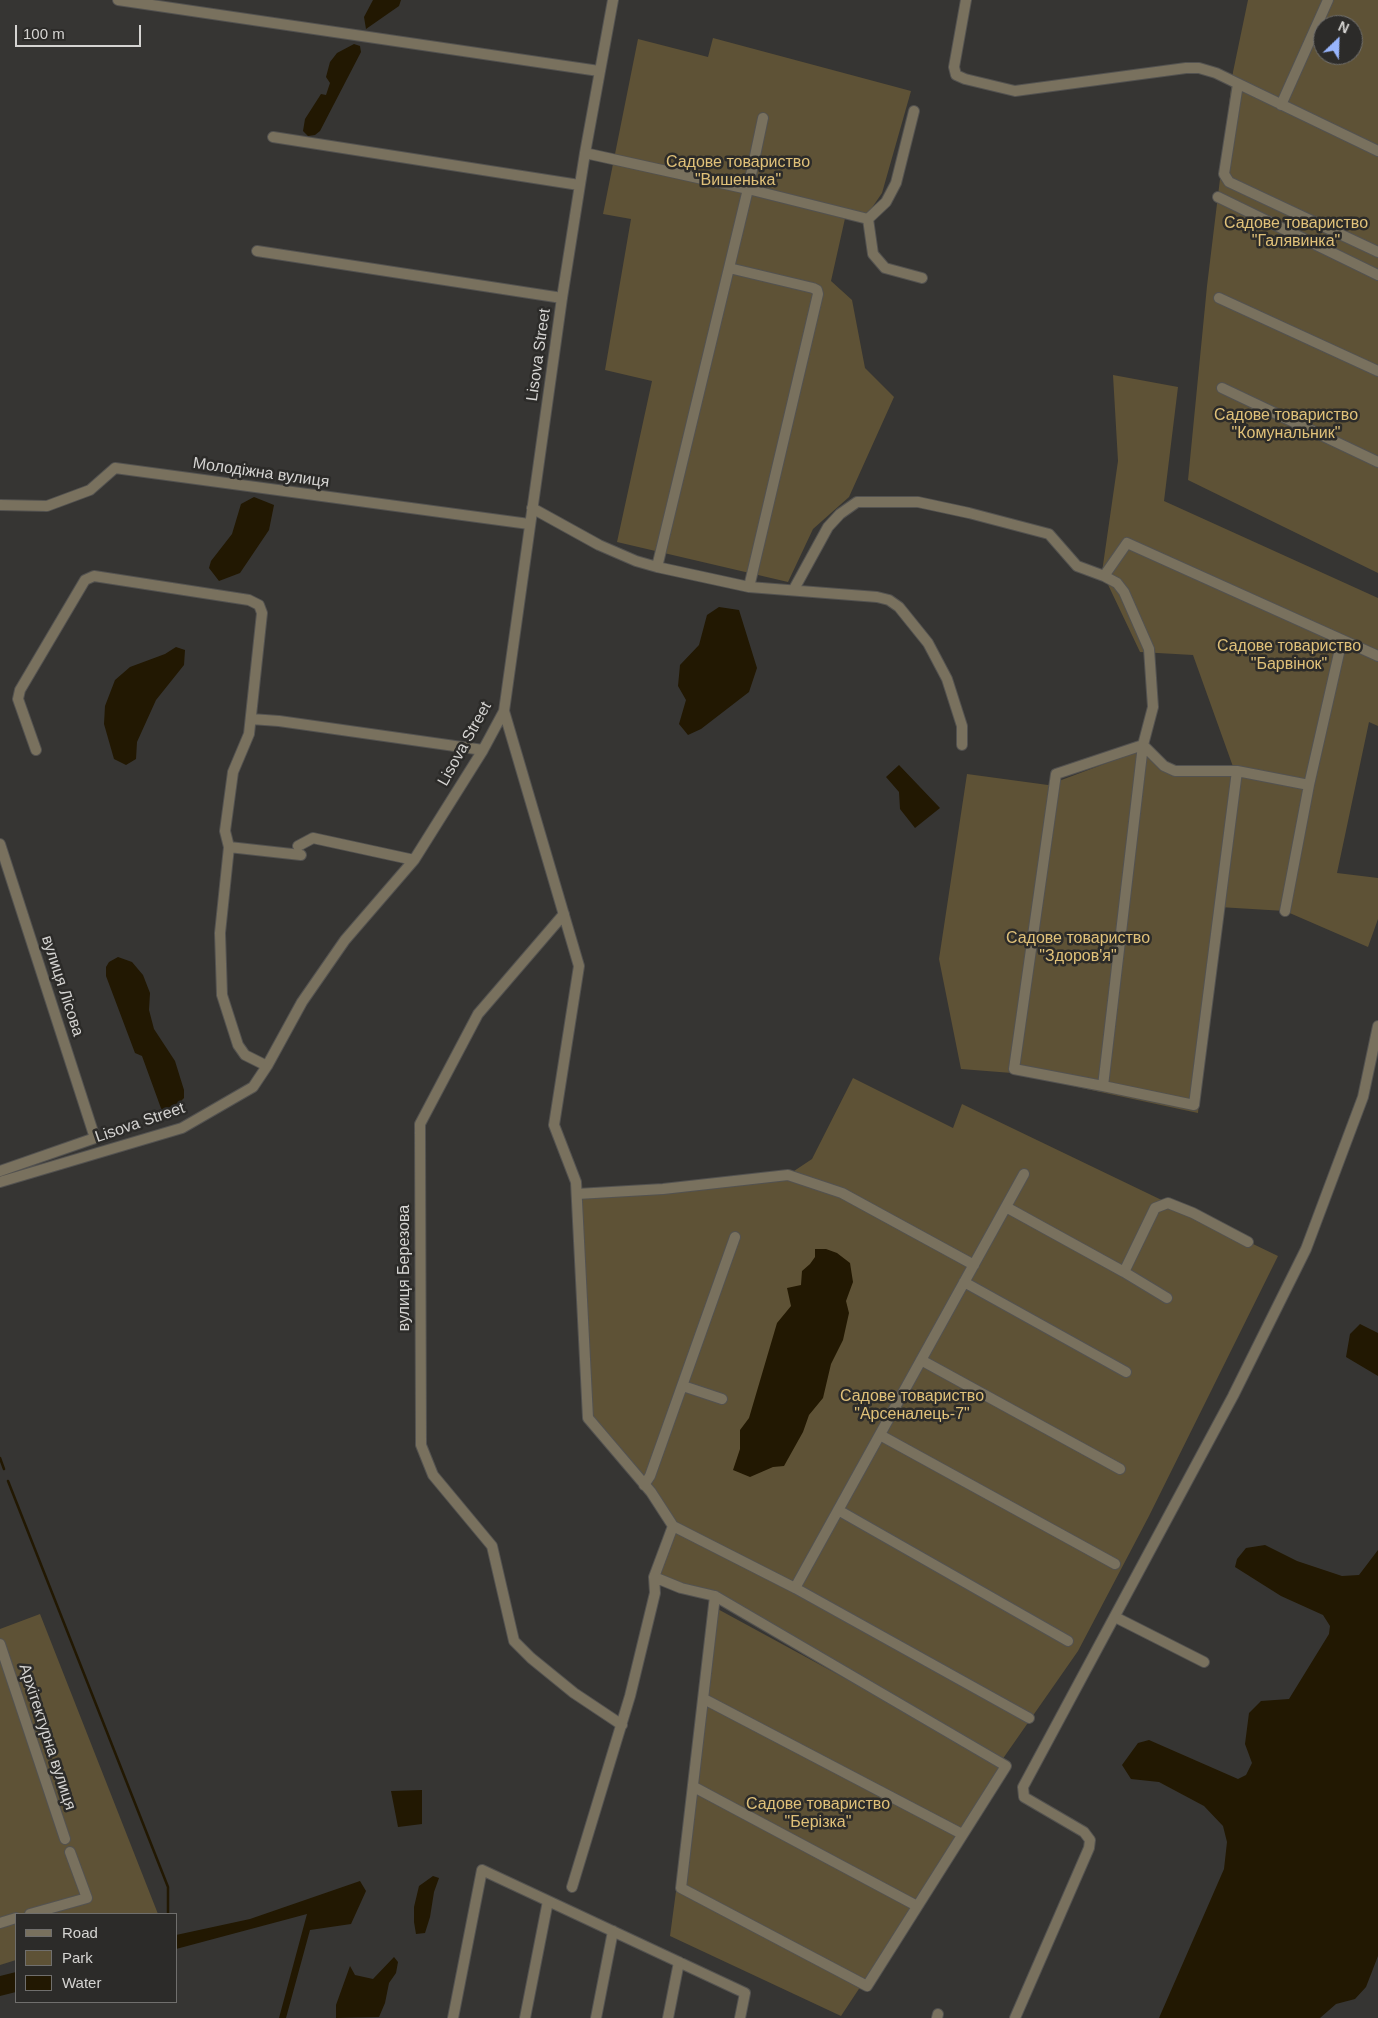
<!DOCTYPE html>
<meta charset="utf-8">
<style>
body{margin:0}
#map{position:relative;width:1378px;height:2018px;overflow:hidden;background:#363533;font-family:Arial,sans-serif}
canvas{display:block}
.legend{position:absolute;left:15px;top:1913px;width:162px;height:90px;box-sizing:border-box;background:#2c2b29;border:1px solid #706f6d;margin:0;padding:6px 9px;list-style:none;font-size:15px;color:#d5d4d2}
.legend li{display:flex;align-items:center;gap:10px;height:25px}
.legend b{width:25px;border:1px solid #706f6d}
.north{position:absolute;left:1313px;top:15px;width:50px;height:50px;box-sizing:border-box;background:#2c2b29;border:1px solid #706f6d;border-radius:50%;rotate:24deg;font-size:14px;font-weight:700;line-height:20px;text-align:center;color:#d5d4d2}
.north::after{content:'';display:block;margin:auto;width:18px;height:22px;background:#98b5fd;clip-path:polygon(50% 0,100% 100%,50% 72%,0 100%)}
.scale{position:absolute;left:15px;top:25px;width:126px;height:22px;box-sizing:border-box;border:2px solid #d5d4d2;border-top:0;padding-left:6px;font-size:15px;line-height:18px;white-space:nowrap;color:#d5d4d2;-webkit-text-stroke:4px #2c2b29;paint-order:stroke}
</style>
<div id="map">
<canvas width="1378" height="2018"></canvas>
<ul class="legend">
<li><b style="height:6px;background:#79715e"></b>Road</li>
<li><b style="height:14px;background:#5e5236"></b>Park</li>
<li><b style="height:14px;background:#221802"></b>Water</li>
</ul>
<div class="north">N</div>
<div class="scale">100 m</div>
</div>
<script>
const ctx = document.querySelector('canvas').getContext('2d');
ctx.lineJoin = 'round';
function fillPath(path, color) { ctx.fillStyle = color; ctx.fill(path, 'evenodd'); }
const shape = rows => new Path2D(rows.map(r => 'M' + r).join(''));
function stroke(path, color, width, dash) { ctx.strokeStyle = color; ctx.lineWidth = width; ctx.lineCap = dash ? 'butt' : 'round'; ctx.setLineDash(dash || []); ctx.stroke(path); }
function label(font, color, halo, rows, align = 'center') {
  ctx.font = font + ' Arial,sans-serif'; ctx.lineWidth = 5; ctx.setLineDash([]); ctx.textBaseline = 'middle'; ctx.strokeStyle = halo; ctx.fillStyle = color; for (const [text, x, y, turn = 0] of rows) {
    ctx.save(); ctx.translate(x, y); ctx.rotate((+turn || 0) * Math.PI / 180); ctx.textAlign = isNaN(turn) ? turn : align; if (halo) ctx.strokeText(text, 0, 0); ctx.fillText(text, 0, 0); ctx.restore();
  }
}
fillPath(shape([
 [1248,0,1378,0,1378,573,1188,480,1207,286,1233,72],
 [1323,25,1353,25,1353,55,1323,55],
 [713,38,911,91,882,193,865,218,846,214,831,281,852,300,865,368,894,397,849,497,813,529,788,582,617,542,652,381,605,370,631,219,603,214,638,39,708,57],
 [1113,375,1178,387,1164,501,1378,598,1378,726,1369,722,1337,873,1378,878,1378,919,1368,947,1285,911,1219,907,1198,1113,1012,1073,961,1069,939,959,967,774,1048,785,1147,748,1172,774,1236,775,1193,655,1140,652,1102,572,1118,461],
 [853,1078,953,1128,962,1104,1278,1256,1149,1516,1078,1651,1002,1760,715,1596,654,1577,673,1526,588,1418,577,1194,788,1175,812,1159],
 [714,1607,1006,1766,841,2016,670,1936],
 [40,1614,158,1914,16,1914,16,1960,0,1965,0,1629]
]), '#5e5236');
fillPath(shape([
 [373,0,401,0,399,6,366,29,364,17],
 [354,44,360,46,361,52,320,131,315,135,308,136,303,131,305,119,321,94,326,95,330,83,326,77,330,62,337,53],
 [254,497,274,505,269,530,240,573,219,581,209,568,211,561,232,534,241,504],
 [719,607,739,610,757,668,749,692,701,729,688,735,679,724,686,700,678,686,680,665,699,645,707,615],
 [176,647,185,650,184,665,156,700,137,742,136,759,126,765,114,759,104,724,105,706,115,680,130,667,165,654],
 [899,765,940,808,915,828,900,809,899,792,886,777],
 [118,957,132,962,143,975,150,993,149,1010,154,1029,175,1061,184,1090,184,1098,180,1102,162,1111,142,1056,135,1053,106,976,106,967,109,962],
 [815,1249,826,1249,837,1253,850,1263,853,1282,846,1301,849,1313,843,1340,831,1364,823,1398,809,1415,803,1432,784,1466,773,1467,750,1477,733,1470,740,1449,740,1430,749,1418,777,1323,791,1306,787,1288,801,1285,802,1271,810,1264,815,1257],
 [1360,1324,1378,1333,1378,1376,1346,1357,1350,1334],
 [1265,1545,1297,1561,1342,1576,1359,1575,1378,1550,1378,1956,1366,1987,1355,1999,1336,2004,1320,2018,1159,2018,1224,1869,1227,1842,1223,1826,1204,1806,1159,1782,1131,1779,1122,1765,1138,1743,1149,1740,1238,1779,1246,1775,1252,1763,1245,1744,1249,1713,1261,1701,1289,1699,1329,1634,1330,1626,1323,1615,1281,1596,1235,1567,1237,1559,1246,1548],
 [422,1790,422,1824,398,1827,391,1791],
 [433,1876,439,1878,434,1892,430,1917,425,1933,416,1934,414,1922,414,1907,419,1886],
 [360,1881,366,1891,351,1924,310,1930,286,2018,279,2018,307,1914,176,1949,176,1935,250,1919],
 [394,1957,398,1962,396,1973,389,1983,385,2003,379,2017,336,2018,336,2005,350,1966,355,1975,373,1979],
 [16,1972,16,1992,0,1996,0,1976]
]), '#221802');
stroke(shape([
 [0,1458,4,1469],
 [8,1481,168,1887,168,1913]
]), '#221802', 2.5);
const minor = shape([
 [118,0,599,71],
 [966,0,954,67,956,75,965,79,1015,91,1186,68,1199,68,1216,73,1378,151],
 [1238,84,1224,174,1229,182,1378,252],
 [1281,105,1328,0],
 [273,137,579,185],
 [585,153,748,189,868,219,873,254,885,268,922,278],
 [1218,197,1378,275],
 [868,219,886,202,896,183,914,111],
 [257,251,562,298],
 [729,268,813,288,817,290,818,294,749,587],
 [1219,298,1378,371],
 [1222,388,1378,462],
 [0,505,47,506,90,490,115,468,529,524],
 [532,508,599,545,636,561,657,567,749,587,877,597,889,600,899,607,928,643,947,679,962,726,962,745],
 [657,567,748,189,763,118],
 [1104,576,1117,583,1124,592,1149,649,1153,707,1143,745,1103,1086,1014,1069,1056,774,1143,745,1164,766,1175,771,1237,771],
 [794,589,828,527,840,514,857,502,918,502,969,513,1049,534,1077,566,1104,576,1127,543,1378,656],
 [504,711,579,966,554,1125,576,1182,588,1418,651,1492,673,1526,795,1588,1029,1718],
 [251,719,279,721,483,750],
 [36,750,18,699,20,690,85,580,94,576,249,600,259,605,262,613,249,734,233,772,225,831,229,847],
 [0,844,95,1138,0,1171],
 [298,846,313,838,414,860],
 [1285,911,1309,785],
 [564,914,478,1014,420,1124,421,1445,433,1475,492,1546,514,1641,531,1658,574,1693,622,1725],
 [267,1066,245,1055,238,1045,222,995,220,933,229,847,301,855],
 [1103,1086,1194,1105,1237,771,1309,785,1342,640],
 [0,1182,182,1128,253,1087,267,1066,302,1002,345,940,414,860,483,750,504,711,562,298,585,153,613,0],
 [577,1194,663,1189,788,1175,842,1193,974,1265],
 [1006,1207,1124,1272,1167,1298],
 [1124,1272,1155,1208,1168,1203,1193,1213,1248,1242],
 [964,1282,1126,1372],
 [921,1360,1120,1469],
 [683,1386,722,1399],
 [880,1435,1115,1564],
 [644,1485,650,1476,735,1237],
 [838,1510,1068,1641],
 [673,1526,654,1577,681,1588,715,1596,1006,1766,867,1986,681,1888,715,1596],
 [795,1588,1024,1174],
 [1115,1617,1204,1662],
 [0,1644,65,1839],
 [704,1699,962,1834],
 [694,1787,917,1906],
 [572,1887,630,1696,655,1593,654,1577],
 [30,1914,87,1898,70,1852],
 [0,1923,16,1918],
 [453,2018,482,1870,745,1993,740,2018],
 [525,2018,548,1901],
 [596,2018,613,1931],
 [668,2018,679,1962],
 [937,2018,938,2014],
 [1015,2018,1089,1848,1090,1840,1084,1832,1024,1797,1023,1787,1233,1396,1306,1249,1363,1097,1378,1026]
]);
stroke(minor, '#535250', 12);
stroke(minor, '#79715e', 10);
label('16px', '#e0c179', '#2c2b29', [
 ["Садове товариство",738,163],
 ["\"Вишенька\"",738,181],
 ["Садове товариство",1296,224],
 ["\"Галявинка\"",1296,242],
 ["Садове товариство",1286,416],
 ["\"Комунальник\"",1286,434],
 ["Садове товариство",1289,647],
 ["\"Барвінок\"",1289,665],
 ["Садове товариство",1078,939],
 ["\"Здоров'я\"",1078,957],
 ["Садове товариство",912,1397],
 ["\"Арсеналець-7\"",912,1415],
 ["Садове товариство",818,1805],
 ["\"Берізка\"",818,1823]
]);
label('16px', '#d5d4d2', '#2c2b29', [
 ["Lisova Street",539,355,-82],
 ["Молодіжна вулиця",261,473,8],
 ["Lisova Street",465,744,-61],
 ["вулиця Лісова",62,986,72],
 ["Lisova Street",140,1123,-19],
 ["вулиця Березова",405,1268,-90],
 ["Архітектурна вулиця",47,1737,72]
]);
</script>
